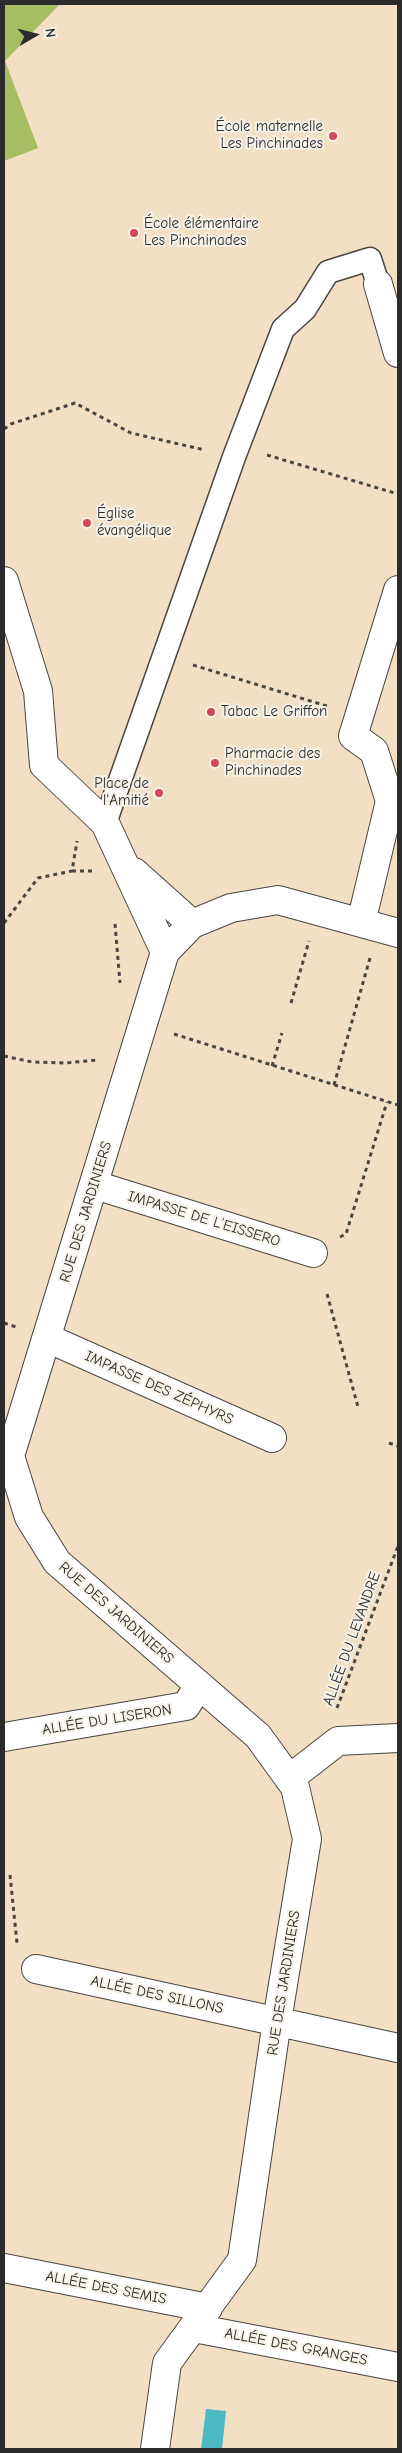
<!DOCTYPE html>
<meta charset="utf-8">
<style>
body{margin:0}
#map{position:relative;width:402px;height:2453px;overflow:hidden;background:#f3dfc4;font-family:"Comic Neue",sans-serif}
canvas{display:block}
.frame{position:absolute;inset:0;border:5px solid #2b2b2b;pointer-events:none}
.north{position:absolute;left:10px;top:10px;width:50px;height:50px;-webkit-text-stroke:4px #f7f3e8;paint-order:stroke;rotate:82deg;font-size:14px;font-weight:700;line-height:20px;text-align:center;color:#2b2b2b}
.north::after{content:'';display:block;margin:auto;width:18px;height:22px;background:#2b2b2b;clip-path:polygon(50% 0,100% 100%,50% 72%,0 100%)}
</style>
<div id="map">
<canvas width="402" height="2453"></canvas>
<div class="frame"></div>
<div class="north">N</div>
</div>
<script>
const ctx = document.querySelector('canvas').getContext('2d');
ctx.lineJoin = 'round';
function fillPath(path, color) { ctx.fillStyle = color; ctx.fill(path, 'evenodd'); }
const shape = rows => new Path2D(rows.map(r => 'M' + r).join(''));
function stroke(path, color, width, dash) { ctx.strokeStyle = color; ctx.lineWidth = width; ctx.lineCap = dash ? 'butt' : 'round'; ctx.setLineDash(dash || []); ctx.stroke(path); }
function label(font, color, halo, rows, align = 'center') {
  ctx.font = font + ' "Comic Neue",sans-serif'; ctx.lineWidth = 4; ctx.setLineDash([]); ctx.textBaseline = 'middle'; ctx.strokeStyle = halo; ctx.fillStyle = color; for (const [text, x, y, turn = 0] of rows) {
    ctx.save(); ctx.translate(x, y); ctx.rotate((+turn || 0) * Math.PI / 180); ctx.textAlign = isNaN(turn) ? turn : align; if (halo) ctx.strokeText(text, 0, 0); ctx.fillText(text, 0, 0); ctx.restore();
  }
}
fillPath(shape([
 [4,4,60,4,5,61,38,148,4,161]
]), '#a6bd62');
fillPath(shape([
 [206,2409,226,2411,222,2449,201,2449]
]), '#4ab9c1');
const pedestrian = shape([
 [105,823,234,457,283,329,305,309,328,272,370,259,378,284]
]);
const minor = shape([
 [378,284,398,353],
 [4,581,38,691,44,765,105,823,165,952],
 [134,872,192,924],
 [361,923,390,801,374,751,353,736,398,590],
 [95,1185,313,1253],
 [47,1338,272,1438],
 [4,1737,186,1706,199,1685],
 [289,1779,338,1741,398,1738],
 [36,1969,398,2048],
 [4,2268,208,2308],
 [194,2328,398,2367],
 [155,2449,167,2363,242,2260,277,2021,307,1839,295,1787,258,1736,57,1562,29,1517,10,1456,165,952,192,924,231,908,278,900,398,933]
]);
stroke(pedestrian, '#494642', 25);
stroke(minor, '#494642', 30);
stroke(shape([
 [4,429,11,424,75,403,131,433,205,450],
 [267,455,398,494],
 [193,665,330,707],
 [72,871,92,871],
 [4,923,38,878,72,871,77,841],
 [115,924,120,983],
 [291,1003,309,941],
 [174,1034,398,1105],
 [4,1056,32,1062,66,1063,97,1060],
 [272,1066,282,1033],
 [334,1085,370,958],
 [340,1237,346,1234,387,1102],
 [327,1294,358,1407],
 [4,1323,16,1327],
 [389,1443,398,1446],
 [337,1708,398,1546],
 [10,1875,17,1943]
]), '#494642', 3, [4, 4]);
stroke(pedestrian, '#fff', 22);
stroke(minor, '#fff', 28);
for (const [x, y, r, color] of [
 [333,136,5,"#d1495b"],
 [134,233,5,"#d1495b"],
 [87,523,5,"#d1495b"],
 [211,712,5,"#d1495b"],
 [215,763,5,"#d1495b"],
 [159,793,5,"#d1495b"]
]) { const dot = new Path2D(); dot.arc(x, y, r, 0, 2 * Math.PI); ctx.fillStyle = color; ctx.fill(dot); stroke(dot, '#f7f3e8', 2); }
label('15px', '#2b2b2b', '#f7f3e8', [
 ["École maternelle",323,127,"right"],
 ["Les Pinchinades",323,144,"right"],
 ["École élémentaire",144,224],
 ["Les Pinchinades",144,241],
 ["Église",97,514],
 ["évangélique",97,531],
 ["Tabac Le Griffon",221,712],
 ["Pharmacie des",225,754],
 ["Pinchinades",225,771],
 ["Place de",149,784,"right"],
 ["l'Amitié",149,801,"right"]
], 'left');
label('15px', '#2b2b2b', '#f7f3e8', [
 ["RUE DES JARDINIERS",86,1212,-73],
 ["IMPASSE DE L’EISSERO",204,1219,17],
 ["IMPASSE DES ZÉPHYRS",159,1388,24],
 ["RUE DES JARDINIERS",116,1613,41],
 ["ALLÉE DU LEVANDRE",352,1639,-70],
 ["ALLÉE DU LISERON",107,1720,-9],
 ["RUE DES JARDINIERS",284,1983,-81],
 ["ALLÉE DES SILLONS",157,1995,12],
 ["ALLÉE DES SEMIS",106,2288,11],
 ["ALLÉE DES GRANGES",296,2347,11]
]);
</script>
